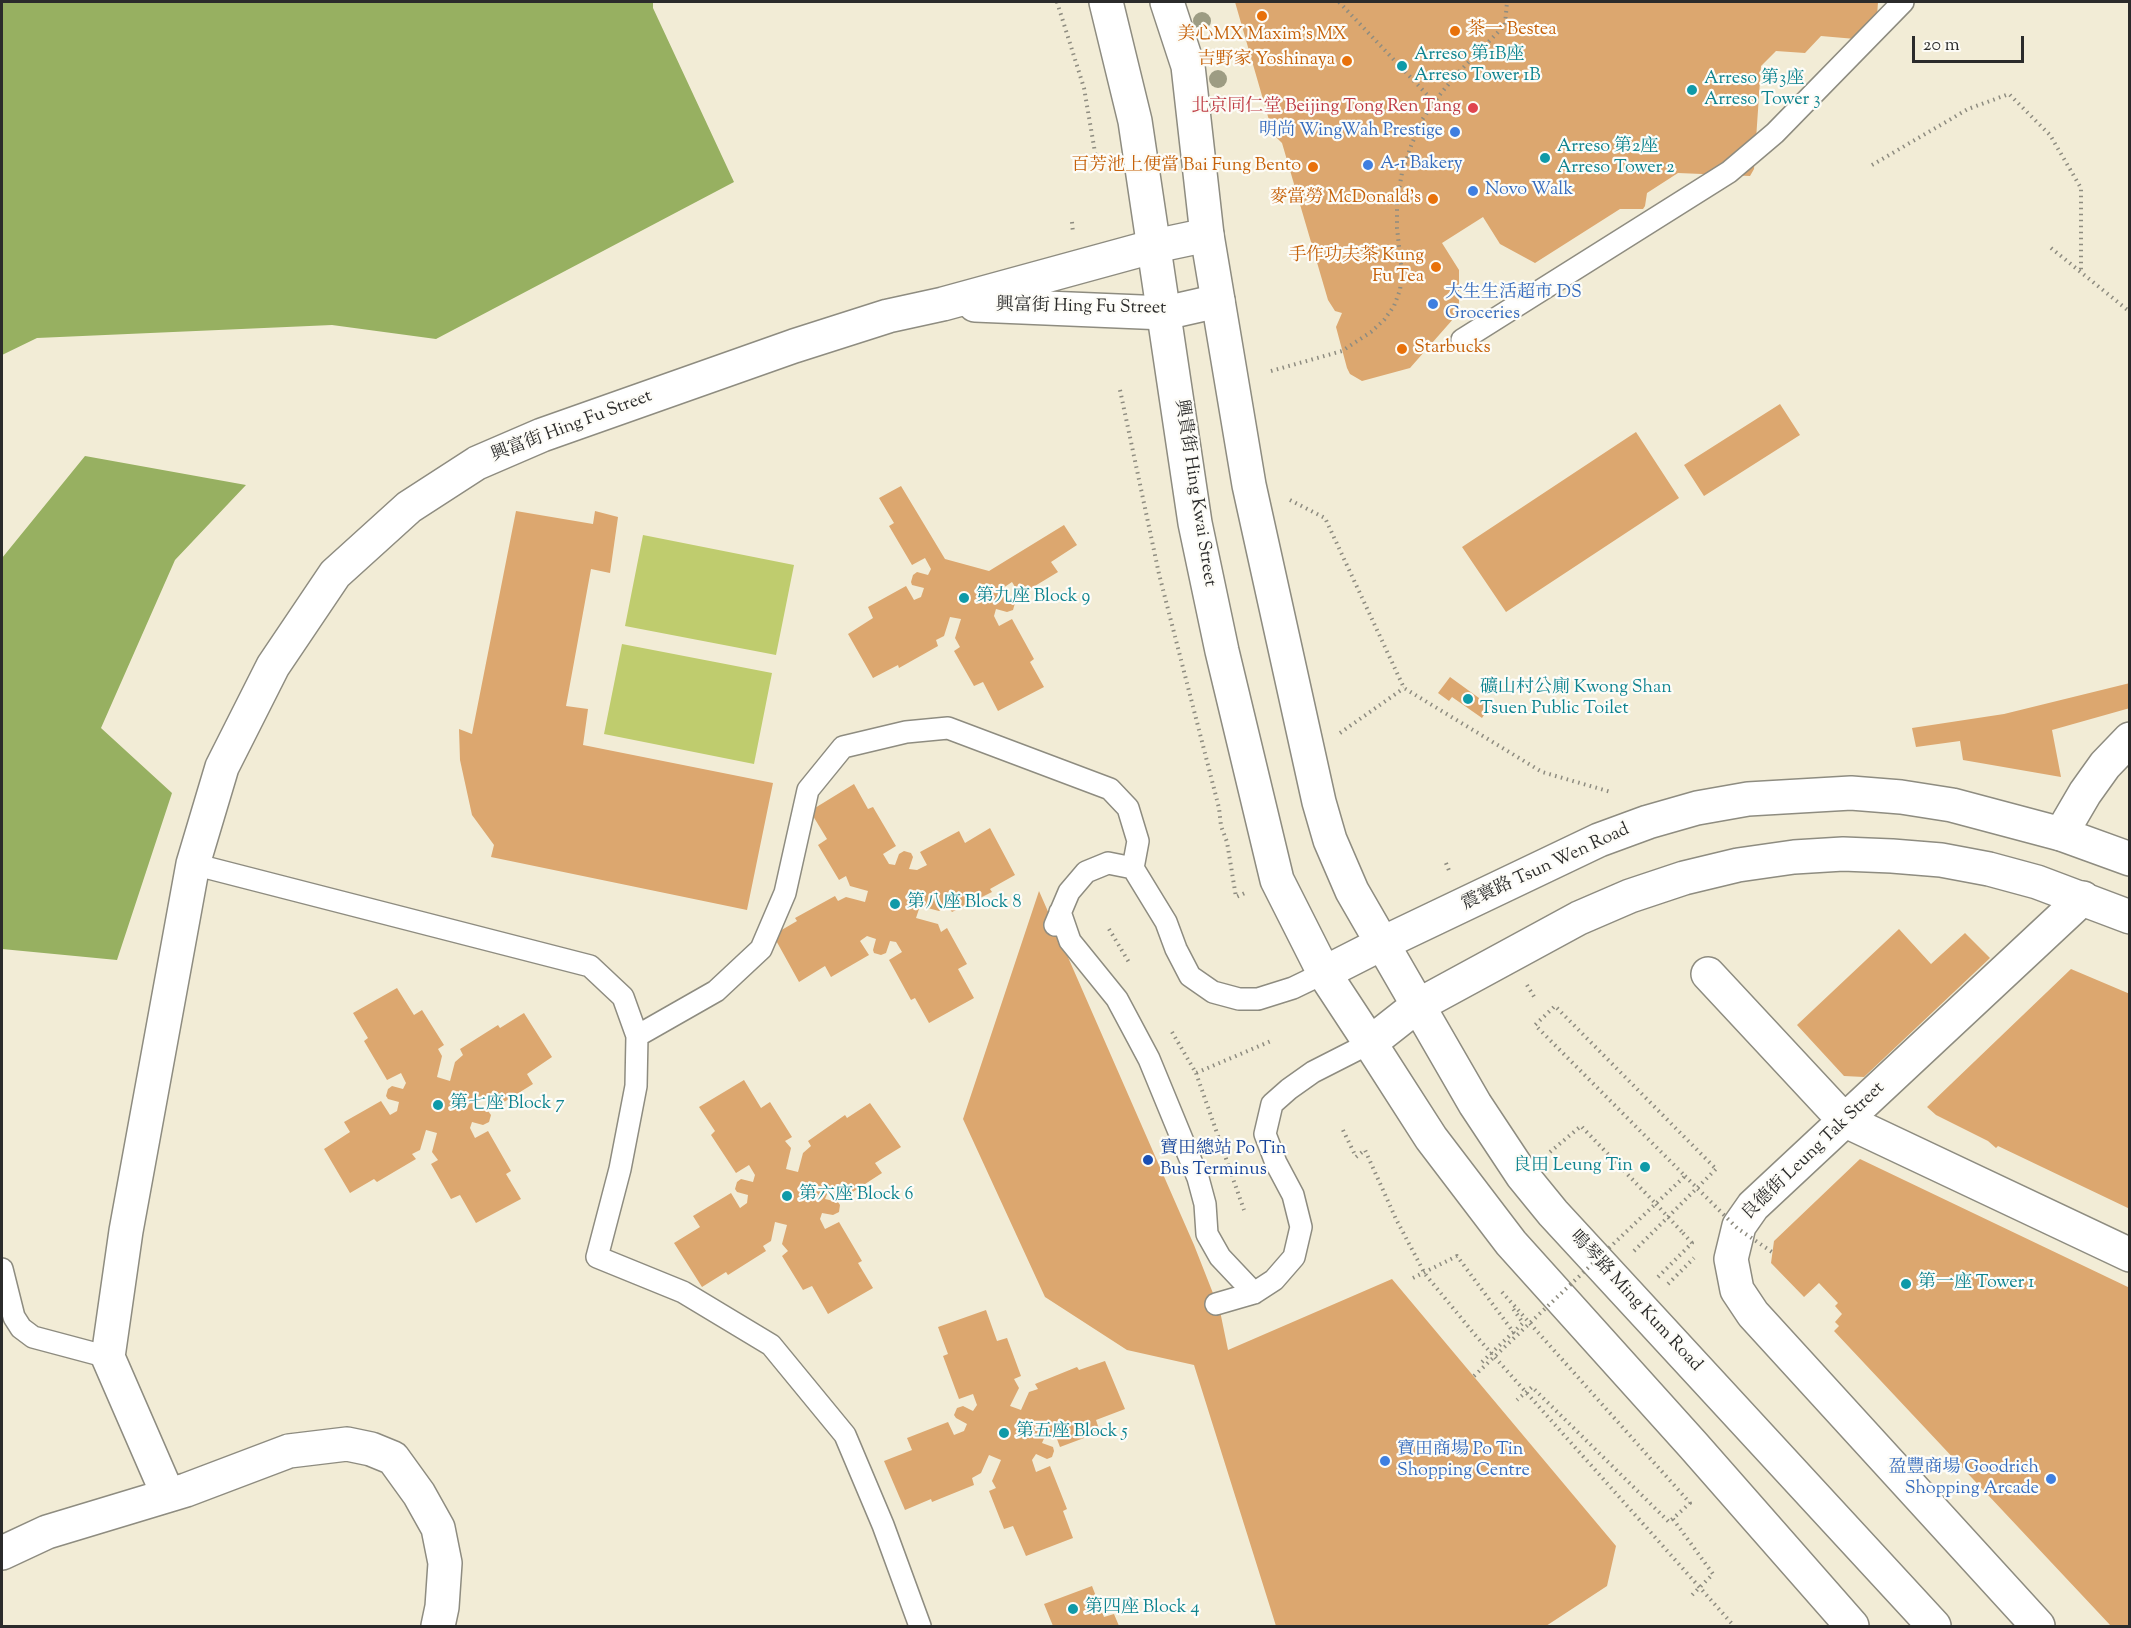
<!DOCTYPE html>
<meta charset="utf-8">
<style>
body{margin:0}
#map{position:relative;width:2131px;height:1628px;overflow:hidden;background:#f2ecd6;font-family:"Sorts Mill Goudy",serif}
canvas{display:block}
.frame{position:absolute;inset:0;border:3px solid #2b2b2b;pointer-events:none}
.scale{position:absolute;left:1912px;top:36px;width:112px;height:27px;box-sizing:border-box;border:3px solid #2b2b2b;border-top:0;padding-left:8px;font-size:18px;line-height:21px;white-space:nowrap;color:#2b2b2b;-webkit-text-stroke:4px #fdfcf7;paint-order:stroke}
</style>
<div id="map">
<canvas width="2131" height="1628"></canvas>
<div class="frame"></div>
<div class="scale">20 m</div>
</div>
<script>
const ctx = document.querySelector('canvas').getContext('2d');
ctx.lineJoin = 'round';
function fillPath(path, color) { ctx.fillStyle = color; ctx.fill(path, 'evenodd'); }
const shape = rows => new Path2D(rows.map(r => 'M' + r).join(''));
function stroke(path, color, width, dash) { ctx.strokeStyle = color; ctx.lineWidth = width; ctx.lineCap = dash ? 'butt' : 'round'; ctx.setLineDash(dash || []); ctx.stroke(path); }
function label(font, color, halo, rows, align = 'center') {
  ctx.font = font + ' "Sorts Mill Goudy","Noto Serif TC",serif'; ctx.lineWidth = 4.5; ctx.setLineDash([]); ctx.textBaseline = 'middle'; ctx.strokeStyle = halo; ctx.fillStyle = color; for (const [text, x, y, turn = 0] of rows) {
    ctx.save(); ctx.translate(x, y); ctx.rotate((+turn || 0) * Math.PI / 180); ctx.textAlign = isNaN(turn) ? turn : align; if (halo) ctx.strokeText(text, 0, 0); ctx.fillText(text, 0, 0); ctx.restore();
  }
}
fillPath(shape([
 [643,535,794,565,776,655,625,626],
 [622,644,772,673,754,764,604,734]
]), '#bfcc6e');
fillPath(shape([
 [2,2,653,2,653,8,734,182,436,339,332,325,37,338,2,355],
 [85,456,246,485,175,560,101,728,172,793,117,960,2,949,2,558]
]), '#97b061');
fillPath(shape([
 [1235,2,1878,2,1876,31,1867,40,1821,36,1805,53,1776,51,1761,66,1754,169,1750,176,1678,173,1647,193,1645,206,1643,209,1620,209,1535,263,1500,244,1483,217,1442,243,1459,270,1459,304,1454,318,1410,368,1362,381,1350,374,1347,368,1336,327,1342,313,1335,311,1328,300,1282,143,1273,134],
 [1780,404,1800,435,1704,496,1684,465],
 [1636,432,1679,498,1506,612,1462,547],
 [901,486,945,559,989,571,1064,525,1077,545,1051,562,1058,572,1020,595,1012,582,1003,588,1000,596,1013,599,1015,603,1013,610,1007,612,996,609,994,616,999,626,1012,619,1034,659,1030,662,1044,687,998,711,983,682,974,686,954,651,960,647,955,638,961,619,950,617,944,636,936,640,938,646,899,668,898,665,873,678,848,634,873,618,868,607,906,586,914,600,921,597,924,588,912,585,911,582,913,575,917,572,928,575,931,569,925,558,912,565,889,526,894,523,879,498],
 [516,511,593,524,595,511,618,517,610,573,591,569,566,706,588,709,583,745,773,783,747,910,491,857,494,845,472,815,460,760,459,729,472,734],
 [1450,677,1490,706,1482,718,1452,697,1449,701,1438,693],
 [2130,683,2130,708,2052,730,2061,777,1963,760,1960,741,1916,747,1912,728,2004,714],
 [854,784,868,809,873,807,896,846,883,854,889,864,895,865,899,854,904,851,911,853,913,857,909,869,917,870,927,865,920,852,959,831,965,843,990,828,1015,875,990,889,992,892,952,912,948,907,939,911,920,906,916,918,938,924,941,932,947,928,967,964,958,969,974,998,929,1023,915,998,911,1000,889,960,902,952,896,942,890,941,886,953,881,955,874,953,873,950,876,939,867,936,860,941,869,955,831,977,825,966,799,982,773,935,797,921,795,918,835,896,838,901,846,897,865,902,868,891,850,886,846,876,839,880,818,845,827,839,810,811],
 [1039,891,1194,1245,1220,1311,1228,1350,1392,1279,1616,1546,1607,1586,1546,1626,1276,1626,1194,1365,1127,1350,1045,1297,963,1119],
 [1899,929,1931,964,1965,933,1990,958,1864,1077,1844,1076,1797,1025],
 [2071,969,2130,994,2130,1209,1998,1146,1996,1148,1988,1141,1936,1115,1927,1107],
 [397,988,414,1015,422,1010,444,1045,438,1049,442,1056,437,1077,450,1081,455,1062,463,1055,460,1049,498,1025,500,1028,524,1013,552,1057,527,1074,533,1084,496,1107,488,1095,479,1101,476,1108,488,1111,491,1115,489,1122,483,1125,472,1122,470,1128,475,1138,488,1131,511,1171,506,1174,521,1199,476,1223,460,1195,451,1199,431,1164,438,1160,432,1152,437,1133,426,1130,420,1150,412,1154,416,1159,377,1182,374,1179,350,1193,324,1149,350,1132,344,1122,381,1101,390,1115,397,1111,399,1102,388,1099,386,1096,388,1089,392,1086,403,1089,406,1083,401,1073,387,1080,364,1041,368,1038,353,1013],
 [744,1080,761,1108,770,1102,792,1137,785,1141,791,1148,786,1169,798,1172,803,1153,811,1146,808,1141,845,1115,847,1118,870,1103,901,1147,875,1163,882,1173,845,1197,837,1185,828,1192,825,1199,838,1202,840,1205,839,1212,833,1215,822,1213,820,1219,825,1229,839,1222,862,1261,858,1263,873,1288,828,1314,812,1286,803,1290,782,1256,788,1251,782,1244,787,1225,775,1222,771,1241,763,1246,766,1251,728,1275,726,1272,702,1287,674,1243,700,1227,693,1216,731,1193,740,1208,747,1203,748,1195,737,1192,735,1189,737,1182,741,1179,753,1182,755,1175,749,1165,736,1173,711,1135,715,1131,699,1107],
 [1860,1159,2130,1288,2130,1626,2111,1626,1834,1331,1839,1326,1835,1322,1842,1314,1835,1306,1838,1303,1819,1283,1804,1297,1771,1263,1774,1241],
 [986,1310,997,1341,1007,1338,1021,1376,1014,1379,1019,1388,1010,1406,1021,1410,1029,1392,1038,1389,1035,1384,1077,1367,1079,1370,1105,1361,1125,1409,1096,1420,1100,1432,1060,1447,1054,1431,1046,1434,1042,1443,1053,1447,1054,1451,1052,1457,1047,1459,1036,1454,1032,1460,1036,1472,1050,1466,1067,1509,1063,1511,1073,1538,1026,1556,1013,1526,1004,1529,989,1491,996,1488,992,1481,1001,1460,989,1455,981,1473,972,1478,974,1485,932,1502,931,1499,905,1510,884,1461,912,1450,907,1438,948,1422,954,1435,964,1431,967,1424,956,1418,954,1415,957,1408,963,1406,973,1411,977,1405,973,1394,959,1399,943,1356,948,1354,938,1327],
 [1092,1586,1104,1617,1114,1614,1119,1626,1053,1626,1044,1604]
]), '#dca76f');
const lane = shape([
 [1462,340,1729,172,1775,133,1903,2],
 [193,864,590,966,623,997,637,1036,636,1086,620,1169,597,1257,683,1292,771,1345,845,1435,883,1525,920,1626],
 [1060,912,1070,941,1117,999,1149,1059,1198,1178,1205,1204,1207,1234,1220,1257,1254,1293],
 [1055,925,1069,892,1086,872,1108,863,1133,868,1166,922,1176,949,1190,976,1213,992,1239,999,1258,999,1293,988,1324,973],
 [637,1036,716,991,761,949,785,893,808,790,843,747,906,732,948,728,1110,789,1128,808,1138,841,1133,868],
 [2,1269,14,1317,21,1328,33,1337,108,1357],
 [1216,1304,1254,1293,1274,1280,1294,1257,1301,1227,1293,1195,1276,1163,1265,1134,1272,1104,1289,1089,1313,1072,1370,1043]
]);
const street = shape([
 [975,305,1165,313,1218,301],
 [2061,834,2085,793,2105,765,2130,739],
 [1708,974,1844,1120,2130,1255],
 [168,1495,108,1357,126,1231,193,864,222,767,273,666,335,574,409,507,477,463,542,435,794,346,888,316,943,304,1155,246,1207,235],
 [2,1553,47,1532,186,1490,289,1451,347,1444,371,1449,393,1458,419,1494,438,1528,445,1563,442,1607,438,1626],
 [2038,1626,1753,1314,1737,1290,1731,1259,1739,1226,1753,1206,2083,898]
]);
const secondary = shape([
 [1106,2,1135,121,1195,523,1222,651,1277,880,1324,973,1370,1043,1431,1138,1511,1243,1693,1445,1852,1626],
 [1167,2,1188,66,1207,235,1249,485,1319,802,1330,840,1352,891,1475,1104,1522,1175,1553,1213,1934,1626],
 [1324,973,1381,944,1599,840,1648,822,1697,808,1748,799,1851,793,1901,797,1952,805,2061,834,2130,859],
 [1370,1043,1417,1006,1579,918,1630,896,1684,878,1738,865,1794,857,1843,854,1892,856,1941,860,1989,869,2037,882,2130,917]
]);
stroke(lane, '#8e8c80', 24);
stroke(street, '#8e8c80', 36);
stroke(secondary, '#8e8c80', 36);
stroke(shape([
 [1057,2,1084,88,1098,170],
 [1339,2,1434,102],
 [1872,165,1968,109,2009,94,2050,135,2081,188,2081,272],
 [1072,222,1073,233],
 [2051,248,2130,312],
 [1271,371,1342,351,1371,332,1384,320,1394,306,1400,290,1402,273,1397,228,1397,200,1402,173,1411,146,1422,120,1438,97,1456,75,1505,25,1507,2],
 [1120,390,1159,574,1219,808,1221,826,1227,842,1236,897,1245,893],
 [1290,500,1325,518,1404,688,1542,772,1611,792],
 [1340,733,1404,688],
 [1446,863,1450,873],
 [1109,929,1130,964],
 [1527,985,1536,1000],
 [1172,1032,1196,1073,1271,1041],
 [1196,1073,1244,1210],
 [1343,1130,1356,1157,1365,1150,1396,1219,1425,1274,1476,1336,1734,1626],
 [1550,1152,1581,1126,1656,1204],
 [1634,1251,1716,1169],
 [1658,1277,1692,1243,1683,1233],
 [1413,1278,1457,1256,1517,1337],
 [1668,1284,1694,1258],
 [1502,1292,1690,1503,1669,1522,1532,1387,1517,1400],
 [1482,1362,1523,1323,1512,1307],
 [1673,1519,1713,1574,1692,1595]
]), '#8e8c80', 4, [1.5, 4.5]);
stroke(lane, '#fff', 21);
stroke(street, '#fff', 33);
stroke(secondary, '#fff', 33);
stroke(shape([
 [1685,1176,1737,1228,1772,1252],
 [1656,1204,1683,1233],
 [1474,1376,1685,1176,1535,1025,1555,1006,1716,1169]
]), '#8e8c80', 4, [1.5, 4.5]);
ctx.fillStyle = '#9d9c83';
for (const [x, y] of [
 [1202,21],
 [1218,79]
]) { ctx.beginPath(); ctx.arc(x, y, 9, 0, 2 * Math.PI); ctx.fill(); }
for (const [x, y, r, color] of [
 [1262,16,6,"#e8710a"],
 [1455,31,6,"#e8710a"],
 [1347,61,6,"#e8710a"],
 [1402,66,6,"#0f9aa8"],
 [1692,90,6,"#0f9aa8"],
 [1473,108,6,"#e0444e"],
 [1455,132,6,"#3f7fe0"],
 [1545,158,6,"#0f9aa8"],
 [1368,165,6,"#3f7fe0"],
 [1313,167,6,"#e8710a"],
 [1473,191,6,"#3f7fe0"],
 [1433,199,6,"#e8710a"],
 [1436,267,6,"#e8710a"],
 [1433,304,6,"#3f7fe0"],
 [1402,349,6,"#e8710a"],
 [964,598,6,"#0f9aa8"],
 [1468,699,6,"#0f9aa8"],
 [895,904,6,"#0f9aa8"],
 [438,1105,6,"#0f9aa8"],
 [1148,1160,6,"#1a4fb4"],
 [1645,1167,6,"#0f9aa8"],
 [787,1196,6,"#0f9aa8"],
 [1906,1284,6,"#0f9aa8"],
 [1004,1433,6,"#0f9aa8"],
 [1385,1461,6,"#3f7fe0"],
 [2051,1479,6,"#3f7fe0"],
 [1073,1609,6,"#0f9aa8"]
]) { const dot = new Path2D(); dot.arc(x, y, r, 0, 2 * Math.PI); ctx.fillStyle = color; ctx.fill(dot); stroke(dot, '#fdfcf7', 2); }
label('18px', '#c56008', '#fdfcf7', [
 ["茶一 Bestea",1467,31,"left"],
 ["美心MX Maxim's MX",1262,36,"center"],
 ["吉野家 Yoshinaya",1335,61],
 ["百芳池上便當 Bai Fung Bento",1301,167],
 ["麥當勞 McDonald's",1421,199],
 ["手作功夫茶 Kung",1424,257],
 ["Fu Tea",1424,278],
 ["Starbucks",1414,349,"left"]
], 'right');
label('18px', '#0d838f', '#fdfcf7', [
 ["Arreso 第1B座",1414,56],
 ["Arreso Tower 1B",1414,77],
 ["Arreso 第3座",1704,80],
 ["Arreso Tower 3",1704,101],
 ["Arreso 第2座",1557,148],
 ["Arreso Tower 2",1557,169],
 ["第九座 Block 9",976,598],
 ["礦山村公廁 Kwong Shan",1480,689],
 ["Tsuen Public Toilet",1480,710],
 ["第八座 Block 8",907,904],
 ["第七座 Block 7",450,1105],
 ["良田 Leung Tin",1633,1167,"right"],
 ["第六座 Block 6",799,1196],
 ["第一座 Tower 1",1918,1284],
 ["第五座 Block 5",1016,1433],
 ["第四座 Block 4",1085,1609]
], 'left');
label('18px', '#be3a42', '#fdfcf7', [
 ["北京同仁堂 Beijing Tong Ren Tang",1461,108]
], 'right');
label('18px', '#366cbe', '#fdfcf7', [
 ["明尚 WingWah Prestige",1443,132,"right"],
 ["A-1 Bakery",1380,165],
 ["Novo Walk",1485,191],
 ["大生生活超市 DS",1445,294],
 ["Groceries",1445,315],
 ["寶田商場 Po Tin",1397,1451],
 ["Shopping Centre",1397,1472],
 ["盈豐商場 Goodrich",2039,1469,"right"],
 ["Shopping Arcade",2039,1490,"right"]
], 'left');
label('18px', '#2b2b2b', '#fdfcf7', [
 ["興富街 Hing Fu Street",1081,308,1],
 ["興富街 Hing Fu Street",572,427,-21],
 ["興貴街 Hing Kwai Street",1194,493,81],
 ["震寰路 Tsun Wen Road",1546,868,-25],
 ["良德街 Leung Tak Street",1814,1152,-44],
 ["鳴琴路 Ming Kum Road",1635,1302,47]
]);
label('18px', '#164399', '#fdfcf7', [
 ["寶田總站 Po Tin",1160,1150],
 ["Bus Terminus",1160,1171]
], 'left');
</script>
